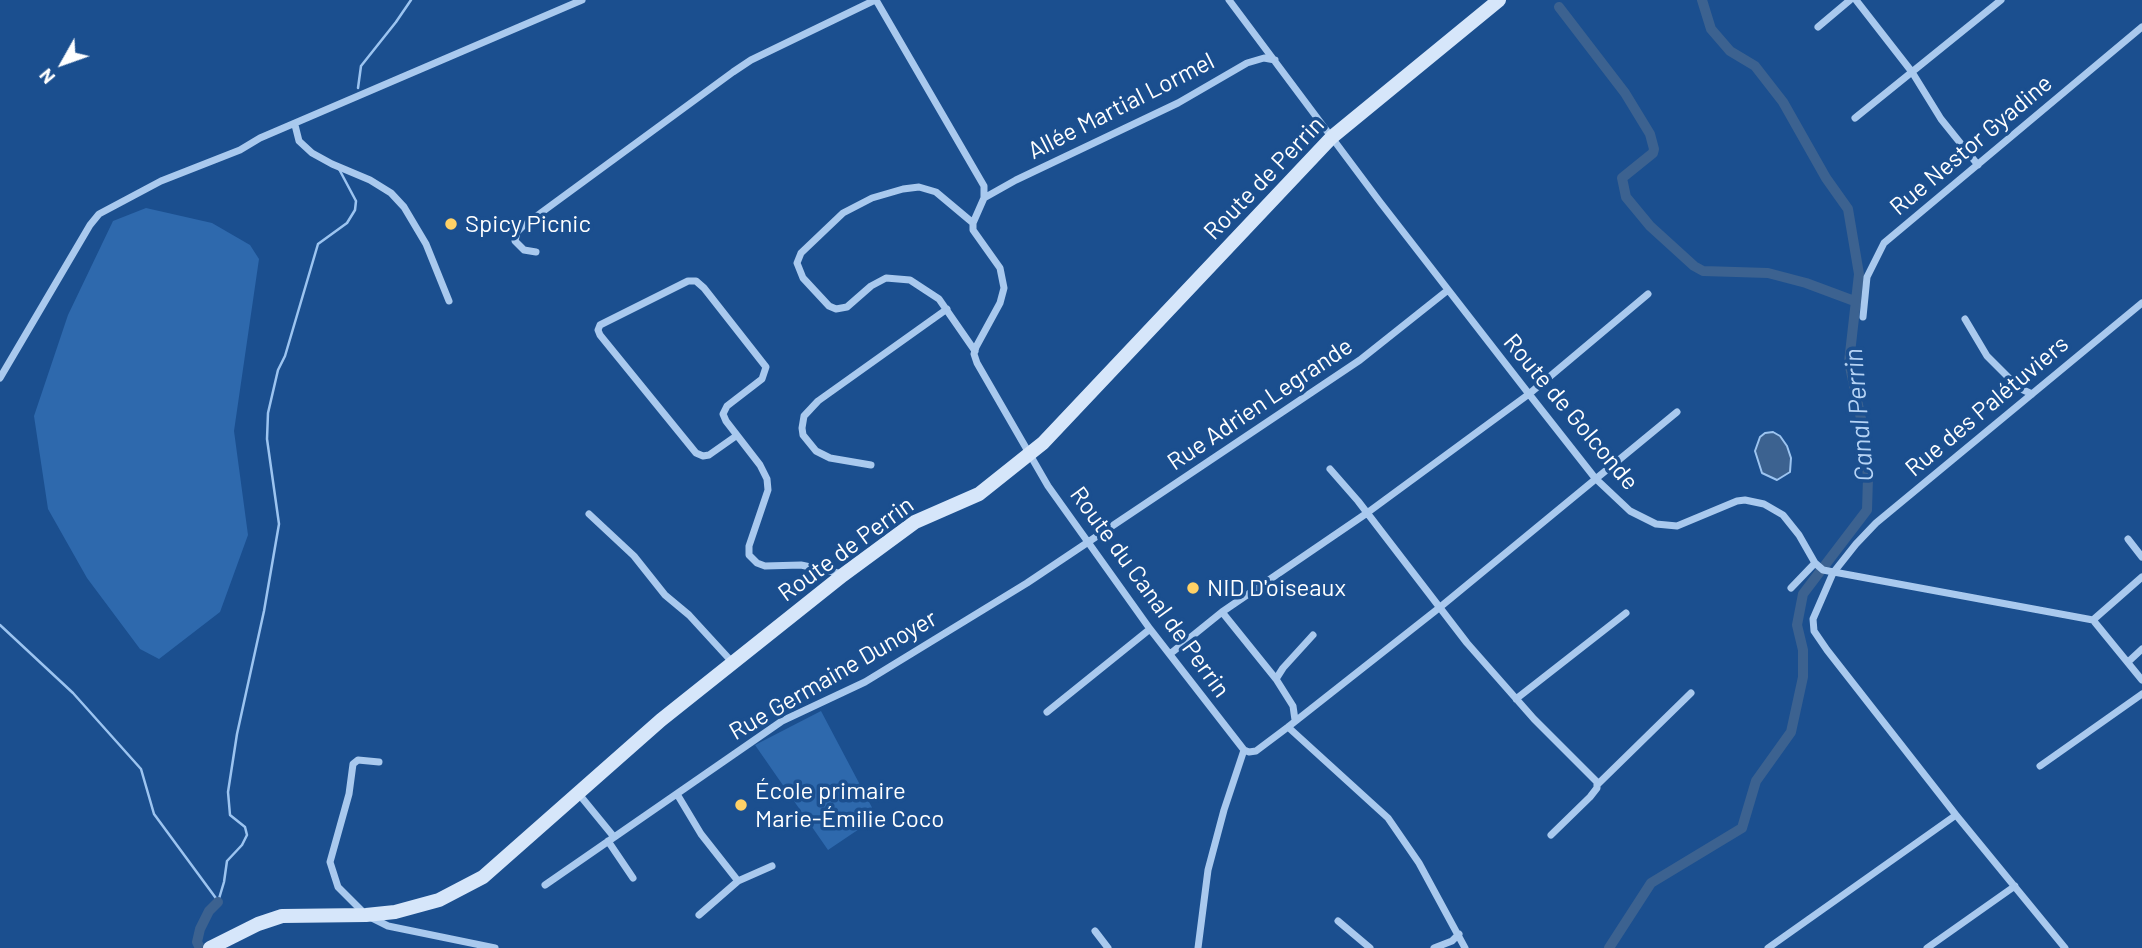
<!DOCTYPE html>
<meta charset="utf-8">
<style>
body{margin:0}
#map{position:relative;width:2142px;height:948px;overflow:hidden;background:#1b4f8f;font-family:Barlow,sans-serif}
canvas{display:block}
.north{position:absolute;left:28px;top:28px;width:70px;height:70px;-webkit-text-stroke:5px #1b4f8f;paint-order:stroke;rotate:230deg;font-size:19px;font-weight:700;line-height:28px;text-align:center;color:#fff}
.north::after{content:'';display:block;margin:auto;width:24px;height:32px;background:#fff;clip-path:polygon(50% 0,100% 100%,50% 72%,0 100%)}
</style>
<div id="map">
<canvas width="2142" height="948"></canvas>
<div class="north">N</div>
</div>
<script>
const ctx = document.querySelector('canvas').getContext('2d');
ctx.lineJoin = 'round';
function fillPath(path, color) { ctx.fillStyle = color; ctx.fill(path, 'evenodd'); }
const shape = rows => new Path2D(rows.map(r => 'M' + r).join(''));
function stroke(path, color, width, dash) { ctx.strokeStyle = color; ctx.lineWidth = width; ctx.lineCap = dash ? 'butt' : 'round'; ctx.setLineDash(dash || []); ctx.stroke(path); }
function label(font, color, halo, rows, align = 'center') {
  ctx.font = font + ' Barlow,sans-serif'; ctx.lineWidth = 7; ctx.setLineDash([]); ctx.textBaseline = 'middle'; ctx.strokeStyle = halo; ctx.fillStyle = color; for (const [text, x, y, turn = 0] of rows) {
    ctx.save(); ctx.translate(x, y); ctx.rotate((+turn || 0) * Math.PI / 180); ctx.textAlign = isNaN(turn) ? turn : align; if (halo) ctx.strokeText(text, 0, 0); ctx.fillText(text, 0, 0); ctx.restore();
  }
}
fillPath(shape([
 [146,208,212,223,250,245,259,259,234,431,248,535,220,612,159,659,140,649,87,578,48,509,34,416,68,315,113,221],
 [821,711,877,817,828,850,755,745]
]), '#2e69ad');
const water = shape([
 [1773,432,1780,436,1787,446,1791,458,1790,472,1777,480,1762,473,1755,451,1760,437,1765,433,1773,432]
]);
fillPath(water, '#3c6290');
stroke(water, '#9cc4f0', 2);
stroke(shape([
 [358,88,361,66,396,22,411,0],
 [0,625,73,693,141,769,154,814,218,901],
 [218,902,224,882,227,861,242,845,247,835,245,827,230,815,228,792,237,734,264,611,279,524,267,439,268,413,278,370,285,356,318,244,347,223,355,210,356,201,339,169]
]), '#9cc4f0', 2.5);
stroke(shape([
 [1559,7,1625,93,1650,134,1654,149,1653,153,1622,178,1626,197,1650,226,1694,266,1703,271,1768,273,1806,283,1857,302],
 [200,948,197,942,200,929,209,911,218,902],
 [1609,948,1651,883,1742,828,1756,781,1791,732,1803,677,1803,650,1797,625,1803,594,1867,510,1868,478,1864,433,1849,362,1859,274,1848,209,1826,178,1783,102,1755,66,1730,51,1711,29,1702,0]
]), '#3c6290', 10);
stroke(shape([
 [876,0,984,186,984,198,973,223,973,230,1000,268,1004,288,1000,303,976,347,974,354,977,363,1048,486,1150,629,1244,750],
 [1229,0,1380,202,1529,394,1595,478,1630,511,1656,524,1677,526,1737,501,1745,500,1764,504,1783,515,1799,535,1815,563,1823,570,2093,620,2142,680],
 [1856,0,1912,72,1941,119,1978,165],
 [1818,27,1850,0],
 [1855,118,2001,0],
 [295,125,299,141,312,153,332,164,370,180,391,193,404,207,426,244,449,301],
 [984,198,1016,180,1178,103,1247,63,1264,58,1275,60],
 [973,223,936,192,919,187,903,189,872,198,843,213,801,253,797,263,803,278,829,306,836,309,847,307,871,286,886,278,910,280,939,299,975,351],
 [536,252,524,250,515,241,517,232,523,226,733,72,751,60,875,0],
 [1863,317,1867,277,1884,243,2142,27],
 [1965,319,1987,356,2019,388,2032,394],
 [0,378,90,225,99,214,161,181,240,150,260,138,582,0],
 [736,436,709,455,703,456,696,453,600,335,598,330,600,325,688,281,696,281,704,288,766,367,762,379,727,406,723,414,726,421,760,465,767,479,768,490,749,546,749,555,757,563,765,566,801,565,843,574],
 [871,465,830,458,816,451,803,435,802,428,804,416,818,401,947,309],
 [1330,469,1358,501,1467,643,1534,719,1597,782,1597,788,1590,797,1551,835],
 [589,514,634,556,665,595,689,615,733,663],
 [2128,539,2142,557],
 [1791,588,1815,563],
 [1222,612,1276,679,1293,706,1295,720],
 [2093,620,2142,577],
 [1170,654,1222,612,1367,513,1529,394,1648,294],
 [2128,662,2142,649],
 [1276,679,1283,668,1313,635],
 [1516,699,1626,613],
 [1047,712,1150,629],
 [1288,727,1388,818,1419,863,1465,948],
 [1244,750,1249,752,1256,751,1288,727,1439,608,1677,412],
 [379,762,358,760,353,764,349,794,330,862,338,887,366,915,388,926,495,948],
 [2040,766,2142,694],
 [1598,784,1691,693],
 [578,793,614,837],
 [677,794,701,834,738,881],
 [608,841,633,878],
 [545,885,782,721,865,682,1027,583,1360,360,1448,290],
 [699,915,738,881,772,866],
 [1338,921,1370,948],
 [1095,931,1108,948],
 [1198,948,1208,870,1224,810,1244,750],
 [1434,948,1452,941,1459,934],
 [1768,948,1956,815],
 [1927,948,2015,886],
 [2065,948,1956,815,1827,650,1814,631,1813,619,1833,573,1856,544,1876,523,2142,303]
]), '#a9c9ee', 7);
stroke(shape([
 [210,948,258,924,282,916,366,915,395,912,439,900,483,877,661,720,843,575,915,522,979,494,1043,443,1332,137,1499,0]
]), '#d6e6fa', 14);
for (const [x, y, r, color] of [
 [451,224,7,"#ffd166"],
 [1193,588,7,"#ffd166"],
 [741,805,7,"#ffd166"]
]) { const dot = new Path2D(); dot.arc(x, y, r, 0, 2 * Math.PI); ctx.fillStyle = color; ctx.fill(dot); stroke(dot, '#1b4f8f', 2.5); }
label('24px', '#fff', '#1b4f8f', [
 ["Allée Martial Lormel",1121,106,-27],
 ["Rue Nestor Gyadine",1971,145,-40],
 ["Route de Perrin",1264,178,-46],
 ["Rue Adrien Legrande",1260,404,-34],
 ["Rue des Palétuviers",1987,406,-40],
 ["Route de Golconde",1571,412,50],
 ["Route de Perrin",846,549,-36],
 ["Route du Canal de Perrin",1150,592,54],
 ["Rue Germaine Dunoyer",833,675,-30]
]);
label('24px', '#fff', '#1b4f8f', [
 ["Spicy Picnic",465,224],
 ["NID D'oiseaux",1207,588],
 ["École primaire",755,791],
 ["Marie-Émilie Coco",755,819]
], 'left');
label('italic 26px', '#b5d3f5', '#1b4f8f', [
 ["Canal Perrin",1859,415,-95]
]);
</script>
